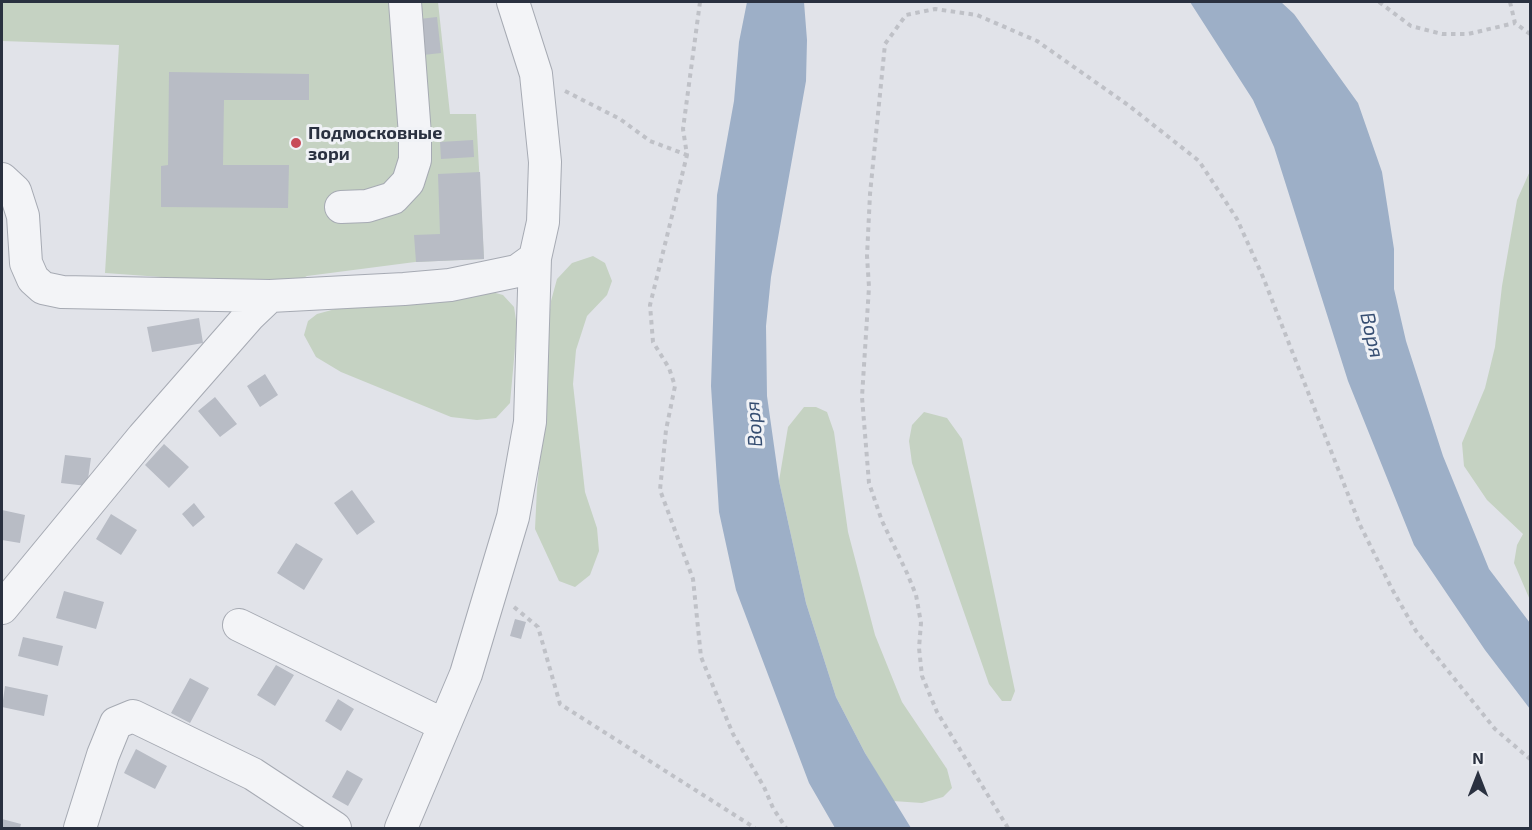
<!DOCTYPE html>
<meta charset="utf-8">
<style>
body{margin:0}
#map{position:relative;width:1532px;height:830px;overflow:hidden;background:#e1e3e9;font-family:"Exo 2",sans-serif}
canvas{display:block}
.frame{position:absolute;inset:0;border:3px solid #2a3140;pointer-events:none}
.north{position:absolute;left:1448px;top:746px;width:60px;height:60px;-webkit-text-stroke:4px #f0f2f6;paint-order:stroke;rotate:0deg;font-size:16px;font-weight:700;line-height:24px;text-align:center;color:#2a3140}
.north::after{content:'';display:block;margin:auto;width:21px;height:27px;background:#2a3140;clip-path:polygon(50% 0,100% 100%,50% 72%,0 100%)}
</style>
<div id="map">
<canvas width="1532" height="830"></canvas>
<div class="frame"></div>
<div class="north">N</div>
</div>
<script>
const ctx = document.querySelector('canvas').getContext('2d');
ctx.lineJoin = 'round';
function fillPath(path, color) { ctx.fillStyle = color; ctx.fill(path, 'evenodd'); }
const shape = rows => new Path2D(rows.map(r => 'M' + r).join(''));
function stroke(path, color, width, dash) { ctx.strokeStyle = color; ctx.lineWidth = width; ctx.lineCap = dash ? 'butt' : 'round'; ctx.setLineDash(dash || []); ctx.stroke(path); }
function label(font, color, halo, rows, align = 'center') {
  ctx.font = font + ' "Exo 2",sans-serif'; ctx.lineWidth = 6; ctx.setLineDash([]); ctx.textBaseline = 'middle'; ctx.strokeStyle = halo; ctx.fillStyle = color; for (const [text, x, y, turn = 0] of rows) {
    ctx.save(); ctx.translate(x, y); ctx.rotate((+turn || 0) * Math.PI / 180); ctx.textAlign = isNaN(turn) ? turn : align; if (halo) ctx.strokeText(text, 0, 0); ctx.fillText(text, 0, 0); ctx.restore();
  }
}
fillPath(shape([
 [2,2,438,2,450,114,476,114,484,259,415,262,307,276,288,286,105,273,119,45,2,41],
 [1530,171,1530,600,1514,563,1517,545,1523,534,1487,500,1464,466,1462,443,1485,388,1495,347,1502,286,1517,200],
 [593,256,605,263,612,281,607,295,587,316,576,350,573,384,585,492,597,528,599,551,590,575,575,587,559,581,535,529,537,488,544,419,547,336,551,301,557,279,572,263],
 [492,292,503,295,514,307,517,326,510,403,496,418,477,420,451,417,341,372,316,357,304,335,308,321,317,314,339,308],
 [804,407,816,407,827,412,834,432,848,532,875,635,902,702,947,769,952,788,943,797,922,803,893,801,865,753,836,697,806,603,779,481,788,427],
 [924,412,947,418,962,439,1015,691,1011,701,1002,701,989,684,912,463,909,441,912,425]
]), '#c5d2c2');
fillPath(shape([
 [747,2,804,2,807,40,806,81,771,277,766,326,767,396,779,481,806,603,836,697,865,753,911,828,835,828,809,783,736,590,719,512,711,386,717,195,734,101,739,42],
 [1190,2,1281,2,1294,14,1358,103,1382,172,1394,249,1394,289,1406,341,1443,456,1489,569,1530,623,1530,709,1485,650,1414,545,1348,381,1274,147,1253,100]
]), '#9dafc7');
fillPath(shape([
 [437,17,441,53,423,55,419,19],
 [169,72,309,74,309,100,224,100,223,165,289,165,288,208,161,207,161,166,168,165],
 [473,140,474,157,441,159,440,142],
 [480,172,484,259,416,262,414,235,440,234,438,174],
 [199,318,203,343,152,352,147,327],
 [265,374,278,395,260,407,247,386],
 [215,397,237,424,220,437,198,411],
 [164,444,189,467,169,488,145,465],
 [65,455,91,458,87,486,61,483],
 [352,490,375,522,357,535,334,503],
 [194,503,205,517,193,527,182,514],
 [2,510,25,515,20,543,2,540],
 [111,514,137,530,121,555,96,539],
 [296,543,323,559,304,590,277,573],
 [64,591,104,602,96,629,56,618],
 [515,619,526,622,521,639,510,636],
 [23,637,63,646,58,666,18,656],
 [276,665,294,675,275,706,257,695],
 [190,678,209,688,190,723,171,713],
 [5,686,48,695,44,716,2,707],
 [338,699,354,709,341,731,325,721],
 [136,749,167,766,155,789,124,773],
 [347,770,363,779,348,806,332,797],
 [2,819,21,824,20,828,2,828]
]), '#b8bcc5');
const minor = shape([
 [2,179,15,191,23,216,26,263,33,279,43,288,62,292,270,296,404,289,450,285,517,271,535,258,543,222,545,162,536,74,513,2],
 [341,207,367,206,393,198,408,182,415,160,415,135,405,2],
 [2,608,143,437,249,316,270,296],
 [239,625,444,725],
 [80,828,103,755,116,723,133,716,253,774,335,828],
 [401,828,466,674,513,517,530,422,535,258]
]);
stroke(minor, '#a6aab3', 34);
stroke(shape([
 [700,2,683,129,687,155,650,305,653,342,669,368,675,386,666,430,660,490,693,579,701,657,733,734,764,787,773,808,786,828],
 [1379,2,1411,26,1442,34,1468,34,1515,23],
 [1510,2,1515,23,1530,34],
 [565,91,620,119,650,141,687,155],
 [514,607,538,627,560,704,755,828],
 [1008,828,937,712,922,676,919,648,921,623,916,595,907,573,882,521,869,483,862,397,869,287,867,256,870,194,885,44,906,15,935,9,977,15,1037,41,1128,105,1199,161,1237,219,1263,277,1360,525,1392,589,1416,631,1495,729,1530,759]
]), '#bfc1c7', 4, [4.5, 4.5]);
stroke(minor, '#f3f4f7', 32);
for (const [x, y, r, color] of [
 [296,143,6,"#c84b58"]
]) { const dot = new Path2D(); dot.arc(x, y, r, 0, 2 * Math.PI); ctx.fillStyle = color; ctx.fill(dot); stroke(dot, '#f0f2f6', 2); }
label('bold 18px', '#2a3140', '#f0f2f6', [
 ["Подмосковные",308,133],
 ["зори",308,154]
], 'left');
label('italic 20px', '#364e72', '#f0f2f6', [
 ["Воря",1372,335,77],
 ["Воря",754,424,-94]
]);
</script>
